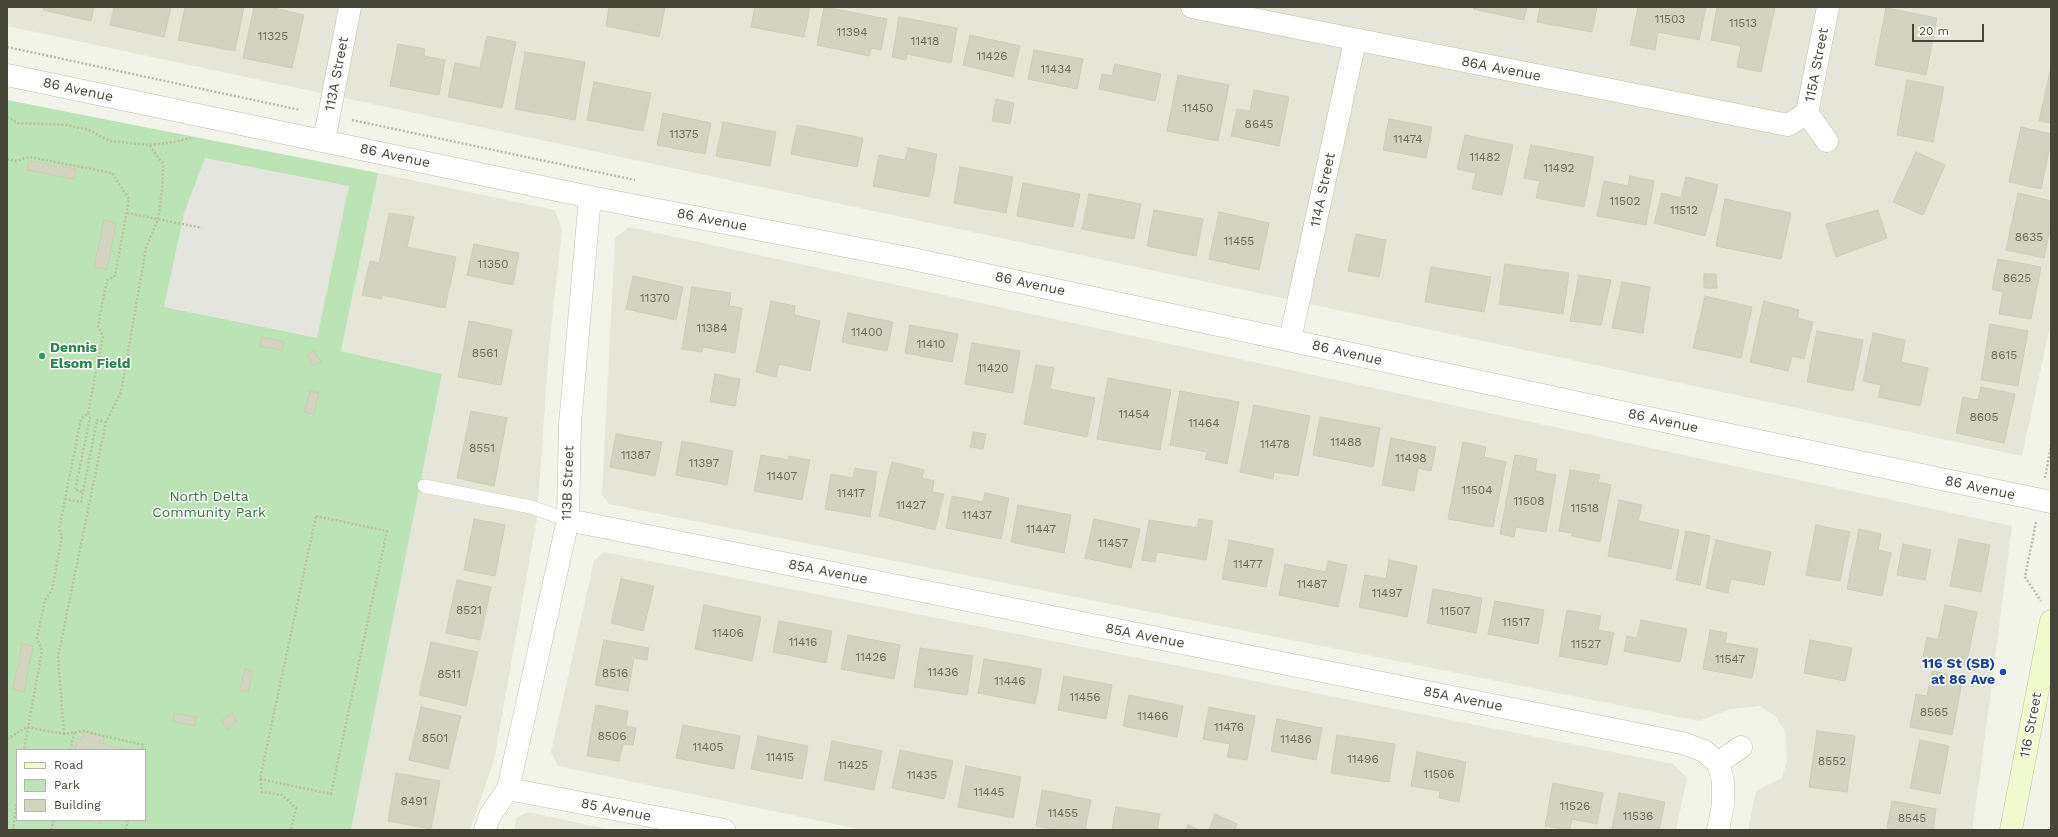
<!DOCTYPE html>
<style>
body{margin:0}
#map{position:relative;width:2058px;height:837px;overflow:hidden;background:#f2f3e9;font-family:"Work Sans",sans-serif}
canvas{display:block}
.frame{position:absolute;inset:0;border:8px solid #454638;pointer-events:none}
.legend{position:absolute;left:16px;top:749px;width:130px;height:72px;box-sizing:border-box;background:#fff;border:1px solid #b5b5af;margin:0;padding:5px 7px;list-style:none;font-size:12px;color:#454638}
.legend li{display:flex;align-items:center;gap:8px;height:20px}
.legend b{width:20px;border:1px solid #b5b5af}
.scale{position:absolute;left:1912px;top:24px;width:72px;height:18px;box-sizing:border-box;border:2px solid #454638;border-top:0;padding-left:5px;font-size:12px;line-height:14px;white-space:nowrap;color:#454638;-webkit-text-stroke:3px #fff;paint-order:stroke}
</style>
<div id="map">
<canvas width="2058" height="837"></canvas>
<div class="frame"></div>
<ul class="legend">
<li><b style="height:5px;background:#f1facc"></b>Road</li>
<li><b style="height:11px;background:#bbe3b6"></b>Park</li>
<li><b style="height:11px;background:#d3d4bf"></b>Building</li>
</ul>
<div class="scale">20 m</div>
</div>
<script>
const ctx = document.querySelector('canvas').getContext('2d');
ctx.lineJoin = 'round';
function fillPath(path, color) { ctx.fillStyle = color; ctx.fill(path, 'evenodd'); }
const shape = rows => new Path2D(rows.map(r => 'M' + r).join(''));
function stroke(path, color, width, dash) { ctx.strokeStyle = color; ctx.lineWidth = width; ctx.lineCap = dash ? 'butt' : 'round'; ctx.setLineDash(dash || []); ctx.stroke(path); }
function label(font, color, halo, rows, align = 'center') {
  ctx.font = font + ' "Work Sans",sans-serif'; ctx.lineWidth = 3; ctx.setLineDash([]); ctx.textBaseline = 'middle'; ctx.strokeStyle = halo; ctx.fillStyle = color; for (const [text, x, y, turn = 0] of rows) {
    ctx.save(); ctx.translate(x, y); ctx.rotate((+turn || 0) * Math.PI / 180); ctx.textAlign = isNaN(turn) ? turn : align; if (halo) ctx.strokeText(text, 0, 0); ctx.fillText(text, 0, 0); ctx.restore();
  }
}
fillPath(shape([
 [7,7,2051,7,2051,321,2022,456,7,26],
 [378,173,555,210,562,230,549,347,537,518,494,760,470,830,351,830,442,374,341,351],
 [629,227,2012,526,1979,783,1972,830,1748,830,1756,791,1782,778,1787,761,1785,731,1775,716,1760,706,1731,709,1698,721,609,504,602,495,615,238],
 [604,552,1673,764,1687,778,1676,830,863,830,558,766,551,752,594,561],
 [528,812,611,830,515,830,516,818]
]), '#e5e6d8');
fillPath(shape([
 [7,100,378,173,341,351,442,374,351,830,7,830],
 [17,750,145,750,145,820,17,820]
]), '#bbe3b6');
fillPath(shape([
 [205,158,349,186,317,338,164,307,184,213]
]), '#e5e5e0');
const building = shape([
 [44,7,94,7,91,21,43,10,44,7],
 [114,7,171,7,164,37,110,25,114,7],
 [185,7,244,7,235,51,178,40,185,7],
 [254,7,269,7,304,15,292,68,243,58,254,7],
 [609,7,665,7,659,37,606,26,609,7],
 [755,7,810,7,804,37,751,27,755,7],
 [824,7,887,19,881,50,871,48,869,56,817,45,824,7],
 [1474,7,1527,7,1524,20,1473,9,1474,7],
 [1540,7,1597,7,1592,32,1537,22,1540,7],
 [1638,7,1706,7,1699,40,1658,32,1655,50,1630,45,1638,7],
 [1717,7,1775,7,1761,72,1737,67,1741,46,1711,40,1717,7],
 [1886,8,1937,18,1926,75,1875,65,1886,8],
 [899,17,957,28,951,63,907,54,906,60,892,57,899,17],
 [970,35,1020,46,1013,77,963,65,970,35],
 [487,36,516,42,502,108,448,97,455,63,480,68,487,36],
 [398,44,425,49,424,56,445,60,439,95,390,86,398,44],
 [1034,50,1083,59,1077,89,1028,79,1034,50],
 [525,52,585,62,575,120,515,109,525,52],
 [1115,64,1161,74,1155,101,1099,89,1102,74,1112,76,1115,64],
 [2051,67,2051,123,2039,121,2051,67],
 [1178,75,1229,85,1218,141,1167,131,1178,75],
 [1907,80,1944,87,1933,142,1897,135,1907,80],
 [594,82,651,93,643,131,587,120,594,82],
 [1254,90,1289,97,1279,146,1231,136,1237,109,1250,111,1254,90],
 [996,99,1014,103,1010,124,992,121,996,99],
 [663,113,711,123,705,154,657,145,663,113],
 [1389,119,1432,127,1426,158,1383,150,1389,119],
 [723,122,776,132,770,166,716,156,723,122],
 [797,125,863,138,857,167,791,154,797,125],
 [2021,127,2051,134,2051,152,2049,151,2041,189,2009,182,2021,127],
 [1465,135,1513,145,1502,195,1472,189,1476,173,1457,169,1465,135],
 [1531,145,1594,157,1584,207,1536,198,1540,181,1524,178,1531,145],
 [908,148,937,154,929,197,873,186,879,155,905,160,908,148],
 [1916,152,1945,165,1923,215,1893,202,1916,152],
 [29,161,76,169,74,179,27,170,29,161],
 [960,167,1013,177,1006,213,954,203,960,167],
 [1630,176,1654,181,1646,225,1597,216,1604,181,1628,186,1630,176],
 [1686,177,1718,185,1705,236,1654,223,1662,193,1681,198,1686,177],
 [1023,183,1080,194,1073,227,1017,216,1023,183],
 [2018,193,2051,201,2051,224,2044,258,2006,250,2018,193],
 [1089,194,1141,204,1134,239,1082,229,1089,194],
 [1725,199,1791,213,1781,259,1716,246,1725,199],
 [1154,210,1203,219,1196,256,1147,246,1154,210],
 [1878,210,1887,238,1836,257,1826,224,1878,210],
 [1219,212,1269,223,1259,270,1209,259,1219,212],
 [389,213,414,217,407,247,456,257,445,308,382,295,382,299,362,295,370,261,379,263,389,213],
 [104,220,116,223,107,270,94,267,104,220],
 [1356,234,1386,240,1379,277,1348,271,1356,234],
 [474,244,519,253,513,285,467,275,474,244],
 [1998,259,2041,267,2031,319,1999,314,2003,292,1992,289,1998,259],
 [1505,264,1569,273,1563,314,1499,304,1505,264],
 [1431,267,1491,277,1484,312,1425,302,1431,267],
 [1704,274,1716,274,1717,288,1704,288,1704,274],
 [1579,275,1611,280,1601,325,1570,321,1579,275],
 [633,276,683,287,676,320,626,309,633,276],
 [1622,282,1650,287,1643,333,1612,328,1622,282],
 [692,287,731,293,729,306,742,308,735,353,703,347,702,352,682,349,692,287],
 [1705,296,1752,307,1741,358,1693,348,1705,296],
 [771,301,795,306,794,315,820,321,810,371,779,364,776,377,756,372,771,301],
 [1764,301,1799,310,1797,318,1813,322,1804,359,1792,356,1788,371,1750,362,1764,301],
 [848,313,893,322,887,351,842,342,848,313],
 [469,321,512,330,501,385,458,377,469,321],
 [1990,324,2028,331,2018,386,1981,380,1990,324],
 [910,325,958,334,952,362,905,353,910,325],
 [1817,331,1863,340,1853,391,1807,382,1817,331],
 [1873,333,1905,340,1901,362,1928,368,1920,406,1878,397,1881,385,1863,381,1873,333],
 [262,337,284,342,282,350,260,346,262,337],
 [972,343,1020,351,1013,393,965,384,972,343],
 [314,351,321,362,313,366,307,355,314,351],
 [1036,365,1054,368,1050,389,1095,398,1087,437,1024,424,1036,365],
 [715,374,740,379,735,406,710,402,715,374],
 [1108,378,1171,390,1160,450,1097,439,1108,378],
 [1981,387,2015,394,2004,443,1956,433,1963,397,1978,400,1981,387],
 [310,391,319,393,314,414,304,412,310,391],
 [1180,391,1239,402,1227,464,1205,459,1207,452,1170,445,1180,391],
 [1254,405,1310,416,1298,476,1274,472,1273,479,1240,472,1254,405],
 [471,411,507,418,494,486,457,478,471,411],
 [1320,417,1380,428,1373,467,1313,455,1320,417],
 [973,432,986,434,983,449,970,447,973,432],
 [616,434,662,442,655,476,610,467,616,434],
 [1391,438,1436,447,1431,471,1418,468,1414,491,1382,485,1391,438],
 [682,441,733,451,727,485,676,475,682,441],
 [1463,442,1486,447,1484,457,1506,462,1493,527,1448,519,1463,442],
 [761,455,788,460,789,456,810,460,802,500,754,491,761,455],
 [1515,455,1537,459,1535,471,1556,475,1546,532,1516,527,1514,537,1500,534,1515,455],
 [892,462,924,470,922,478,934,481,932,492,944,494,935,530,879,516,892,462],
 [855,468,877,472,870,517,825,509,831,474,853,478,855,468],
 [1570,470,1600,475,1598,482,1611,485,1600,542,1572,536,1572,533,1559,531,1570,470],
 [985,493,1009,498,1001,539,946,528,952,496,983,502,985,493],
 [1619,500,1642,505,1638,521,1679,530,1671,569,1608,556,1619,500],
 [1018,505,1071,515,1064,553,1011,542,1018,505],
 [474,519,505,525,495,576,464,570,474,519],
 [1094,519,1140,529,1131,568,1085,558,1094,519],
 [1199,519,1213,521,1206,560,1157,552,1155,562,1142,560,1149,520,1197,528,1199,519],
 [1816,525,1850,532,1840,581,1806,575,1816,525],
 [1859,529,1881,534,1878,550,1891,553,1882,596,1847,589,1859,529],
 [1686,531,1710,536,1700,585,1676,580,1686,531],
 [1959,539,1990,545,1981,592,1950,586,1959,539],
 [1229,540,1274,549,1266,587,1222,579,1229,540],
 [1716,540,1771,552,1764,585,1731,579,1728,593,1706,588,1716,540],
 [1903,544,1931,550,1925,580,1897,575,1903,544],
 [1389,560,1417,566,1407,617,1359,607,1365,575,1386,579,1389,560],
 [1328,561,1347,565,1338,607,1279,595,1285,564,1326,572,1328,561],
 [621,579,654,586,643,631,611,623,621,579],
 [457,580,491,587,480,640,446,633,457,580],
 [1433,589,1482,598,1476,633,1427,623,1433,589],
 [1495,601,1544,610,1538,644,1488,634,1495,601],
 [704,605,761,617,752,661,695,649,704,605],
 [1945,605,1977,612,1966,666,1923,657,1927,637,1938,640,1945,605],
 [1567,610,1601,616,1598,630,1614,633,1607,665,1559,656,1567,610],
 [1641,620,1687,629,1680,662,1624,651,1627,636,1637,638,1641,620],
 [779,621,832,631,826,663,773,652,779,621],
 [1710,630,1727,633,1725,643,1758,649,1752,678,1703,669,1710,630],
 [848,635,900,645,894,679,841,669,848,635],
 [604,640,649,648,647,660,634,658,628,691,595,685,604,640],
 [1810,640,1852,648,1845,681,1804,673,1810,640],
 [431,642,478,652,466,706,419,695,431,642],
 [22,644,33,646,24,692,13,689,22,644],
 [920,648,973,656,967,695,914,687,920,648],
 [984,659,1042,669,1035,704,978,693,984,659],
 [245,669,253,671,248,692,240,690,245,669],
 [1932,671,1963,677,1952,735,1910,727,1916,694,1927,696,1932,671],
 [1064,676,1112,685,1106,719,1058,710,1064,676],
 [1129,695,1183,706,1177,737,1123,726,1129,695],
 [596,705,628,711,626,726,636,728,633,745,623,744,619,761,587,756,596,705],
 [421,707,461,716,448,769,409,760,421,707],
 [1209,707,1255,716,1247,760,1227,757,1230,744,1203,739,1209,707],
 [174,713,196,717,195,726,173,721,174,713],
 [232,713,237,721,227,729,221,721,232,713],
 [1277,719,1322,728,1316,760,1271,751,1277,719],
 [683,725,740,736,734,769,676,758,683,725],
 [1817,731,1855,736,1847,792,1809,787,1817,731],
 [84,732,104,736,103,744,129,750,75,750,77,739,82,740,84,732],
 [1337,735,1395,744,1389,782,1331,773,1337,735],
 [758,736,808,746,802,779,751,769,758,736],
 [1920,740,1949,746,1940,794,1910,788,1920,740],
 [832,741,882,751,874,790,824,780,832,741],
 [900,750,953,761,944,799,892,788,900,750],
 [1417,752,1466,762,1459,802,1439,798,1440,791,1411,786,1417,752],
 [966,766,1021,777,1013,818,958,807,966,766],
 [396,773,440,781,431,829,388,821,396,773],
 [1553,783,1603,793,1597,824,1572,819,1570,830,1545,826,1553,783],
 [1042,790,1091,800,1085,830,1058,830,1036,826,1042,790],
 [1619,793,1665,802,1659,830,1612,829,1619,793],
 [1892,801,1936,809,1933,830,1899,830,1887,828,1892,801],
 [1116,807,1160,814,1157,830,1112,830,1116,807],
 [1215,814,1237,824,1235,830,1209,830,1215,814],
 [81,820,102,820,101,824,81,820],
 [1188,825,1200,830,1186,830,1188,825]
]);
fillPath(building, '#d3d4bf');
stroke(building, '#cdceb3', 1);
const lane = shape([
 [424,486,531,507,568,520]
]);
const street = shape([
 [1192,7,1788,125,1807,113],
 [7,75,590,197,913,259,1630,414,2051,502],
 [324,141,350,7],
 [1827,141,1807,113,1828,7],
 [1290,340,1355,41],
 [568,520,1682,743,1704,751,1718,763],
 [508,789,724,830],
 [485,830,490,815,508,789,568,520,570,424,590,197],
 [1718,830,1723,805,1723,781,1718,763,1741,747]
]);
const secondary = shape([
 [2011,830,2051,621]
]);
stroke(lane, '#bcbeac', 14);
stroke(street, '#bcbeac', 23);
stroke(secondary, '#c0c899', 23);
stroke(shape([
 [7,47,300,110],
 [7,117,18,123,67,125,89,130,110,141,149,145,174,142,191,138],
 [352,120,635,180],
 [7,159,16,161,29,157,112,173,129,199,115,276,107,280,98,326,103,336,88,413,81,419,59,529,62,537,52,590,45,600,37,638,42,651,24,750],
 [127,213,202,228],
 [88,413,90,418,75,490,83,492,97,420,106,422],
 [2045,478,2051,445],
 [65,499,81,502,83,492],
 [316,516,387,531,331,794,260,779,316,516],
 [2036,522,2025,577,2041,601],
 [64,734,58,657,106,422,121,392,146,248,158,219,162,190,163,164,149,145],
 [7,739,27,727,64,734,83,731,143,745,142,750],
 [70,750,75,732],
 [260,779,262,792,282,795,296,808,291,830],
 [13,830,17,802],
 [51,830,54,820],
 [126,830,128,820]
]), '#bcbe9f', 2.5, [2, 2]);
stroke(lane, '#fff', 13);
stroke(street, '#fff', 22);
stroke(secondary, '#f1facc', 22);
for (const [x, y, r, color] of [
 [42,356,4,"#2e9e5b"],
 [2003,672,4,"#1a4fb4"]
]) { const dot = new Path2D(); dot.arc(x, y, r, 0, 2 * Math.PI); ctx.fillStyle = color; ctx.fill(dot); stroke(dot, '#fff', 1.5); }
label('12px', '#686a5a', null, [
 ["11503",1670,19],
 ["11513",1743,23],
 ["11394",852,32],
 ["11325",273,36],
 ["11418",925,41],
 ["11426",992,56],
 ["11434",1056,69],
 ["11450",1198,108],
 ["8645",1259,124],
 ["11375",684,134],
 ["11474",1408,139],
 ["11482",1485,157],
 ["11492",1559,168],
 ["11502",1625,201],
 ["11512",1684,210],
 ["8635",2029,237],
 ["11455",1239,241],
 ["11350",493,264],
 ["8625",2017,278],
 ["11370",655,298],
 ["11384",712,328],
 ["11400",867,332],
 ["11410",931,344],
 ["8561",485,353],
 ["8615",2004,355],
 ["11420",993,368],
 ["11454",1134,414],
 ["8605",1984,417],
 ["11464",1204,423],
 ["11488",1346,442],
 ["11478",1275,444],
 ["8551",482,448],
 ["11387",636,455],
 ["11498",1411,458],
 ["11397",704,463],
 ["11407",782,476],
 ["11504",1477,490],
 ["11417",851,493],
 ["11508",1529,501],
 ["11427",911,505],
 ["11518",1585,508],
 ["11437",977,515],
 ["11447",1041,529],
 ["11457",1113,543],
 ["11477",1248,564],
 ["11487",1312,584],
 ["11497",1387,593],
 ["8521",469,610],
 ["11507",1455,611],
 ["11517",1516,622],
 ["11406",728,633],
 ["11416",803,642],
 ["11527",1586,644],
 ["11426",871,657],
 ["11547",1730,659],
 ["11436",943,672],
 ["8516",615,673],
 ["8511",449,674],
 ["11446",1010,681],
 ["11456",1085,697],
 ["8565",1934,712],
 ["11466",1153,716],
 ["11476",1229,727],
 ["8506",612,736],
 ["8501",435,738],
 ["11486",1296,739],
 ["11405",708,747],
 ["11415",780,757],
 ["11496",1363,759],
 ["8552",1832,761],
 ["11425",853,765],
 ["11506",1439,774],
 ["11435",922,775],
 ["11445",989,792],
 ["8491",414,801],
 ["11526",1575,806],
 ["11455",1063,813],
 ["11536",1638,816],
 ["8545",1912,818]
]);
label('14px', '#454638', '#fff', [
 ["115A Street",1817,65,-79],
 ["86A Avenue",1501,69,11],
 ["113A Street",337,74,-79],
 ["86 Avenue",78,90,12],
 ["86 Avenue",395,156,12],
 ["114A Street",1323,190,-78],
 ["86 Avenue",712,220,11],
 ["86 Avenue",1030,284,12],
 ["86 Avenue",1347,353,13],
 ["86 Avenue",1663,421,12],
 ["113B Street",568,483,-88],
 ["86 Avenue",1980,488,12],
 ["85A Avenue",828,572,11],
 ["85A Avenue",1145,636,11],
 ["85A Avenue",1463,699,11],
 ["116 Street",2031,725,-79],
 ["85 Avenue",616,810,11]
]);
label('bold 14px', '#27864d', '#fff', [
 ["Dennis",50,348],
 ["Elsom Field",50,364]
], 'left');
label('14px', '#307334', '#fff', [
 ["North Delta",209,497],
 ["Community Park",209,513]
]);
label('bold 14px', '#164399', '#fff', [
 ["116 St (SB)",1995,664],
 ["at 86 Ave",1995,680]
], 'right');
</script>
